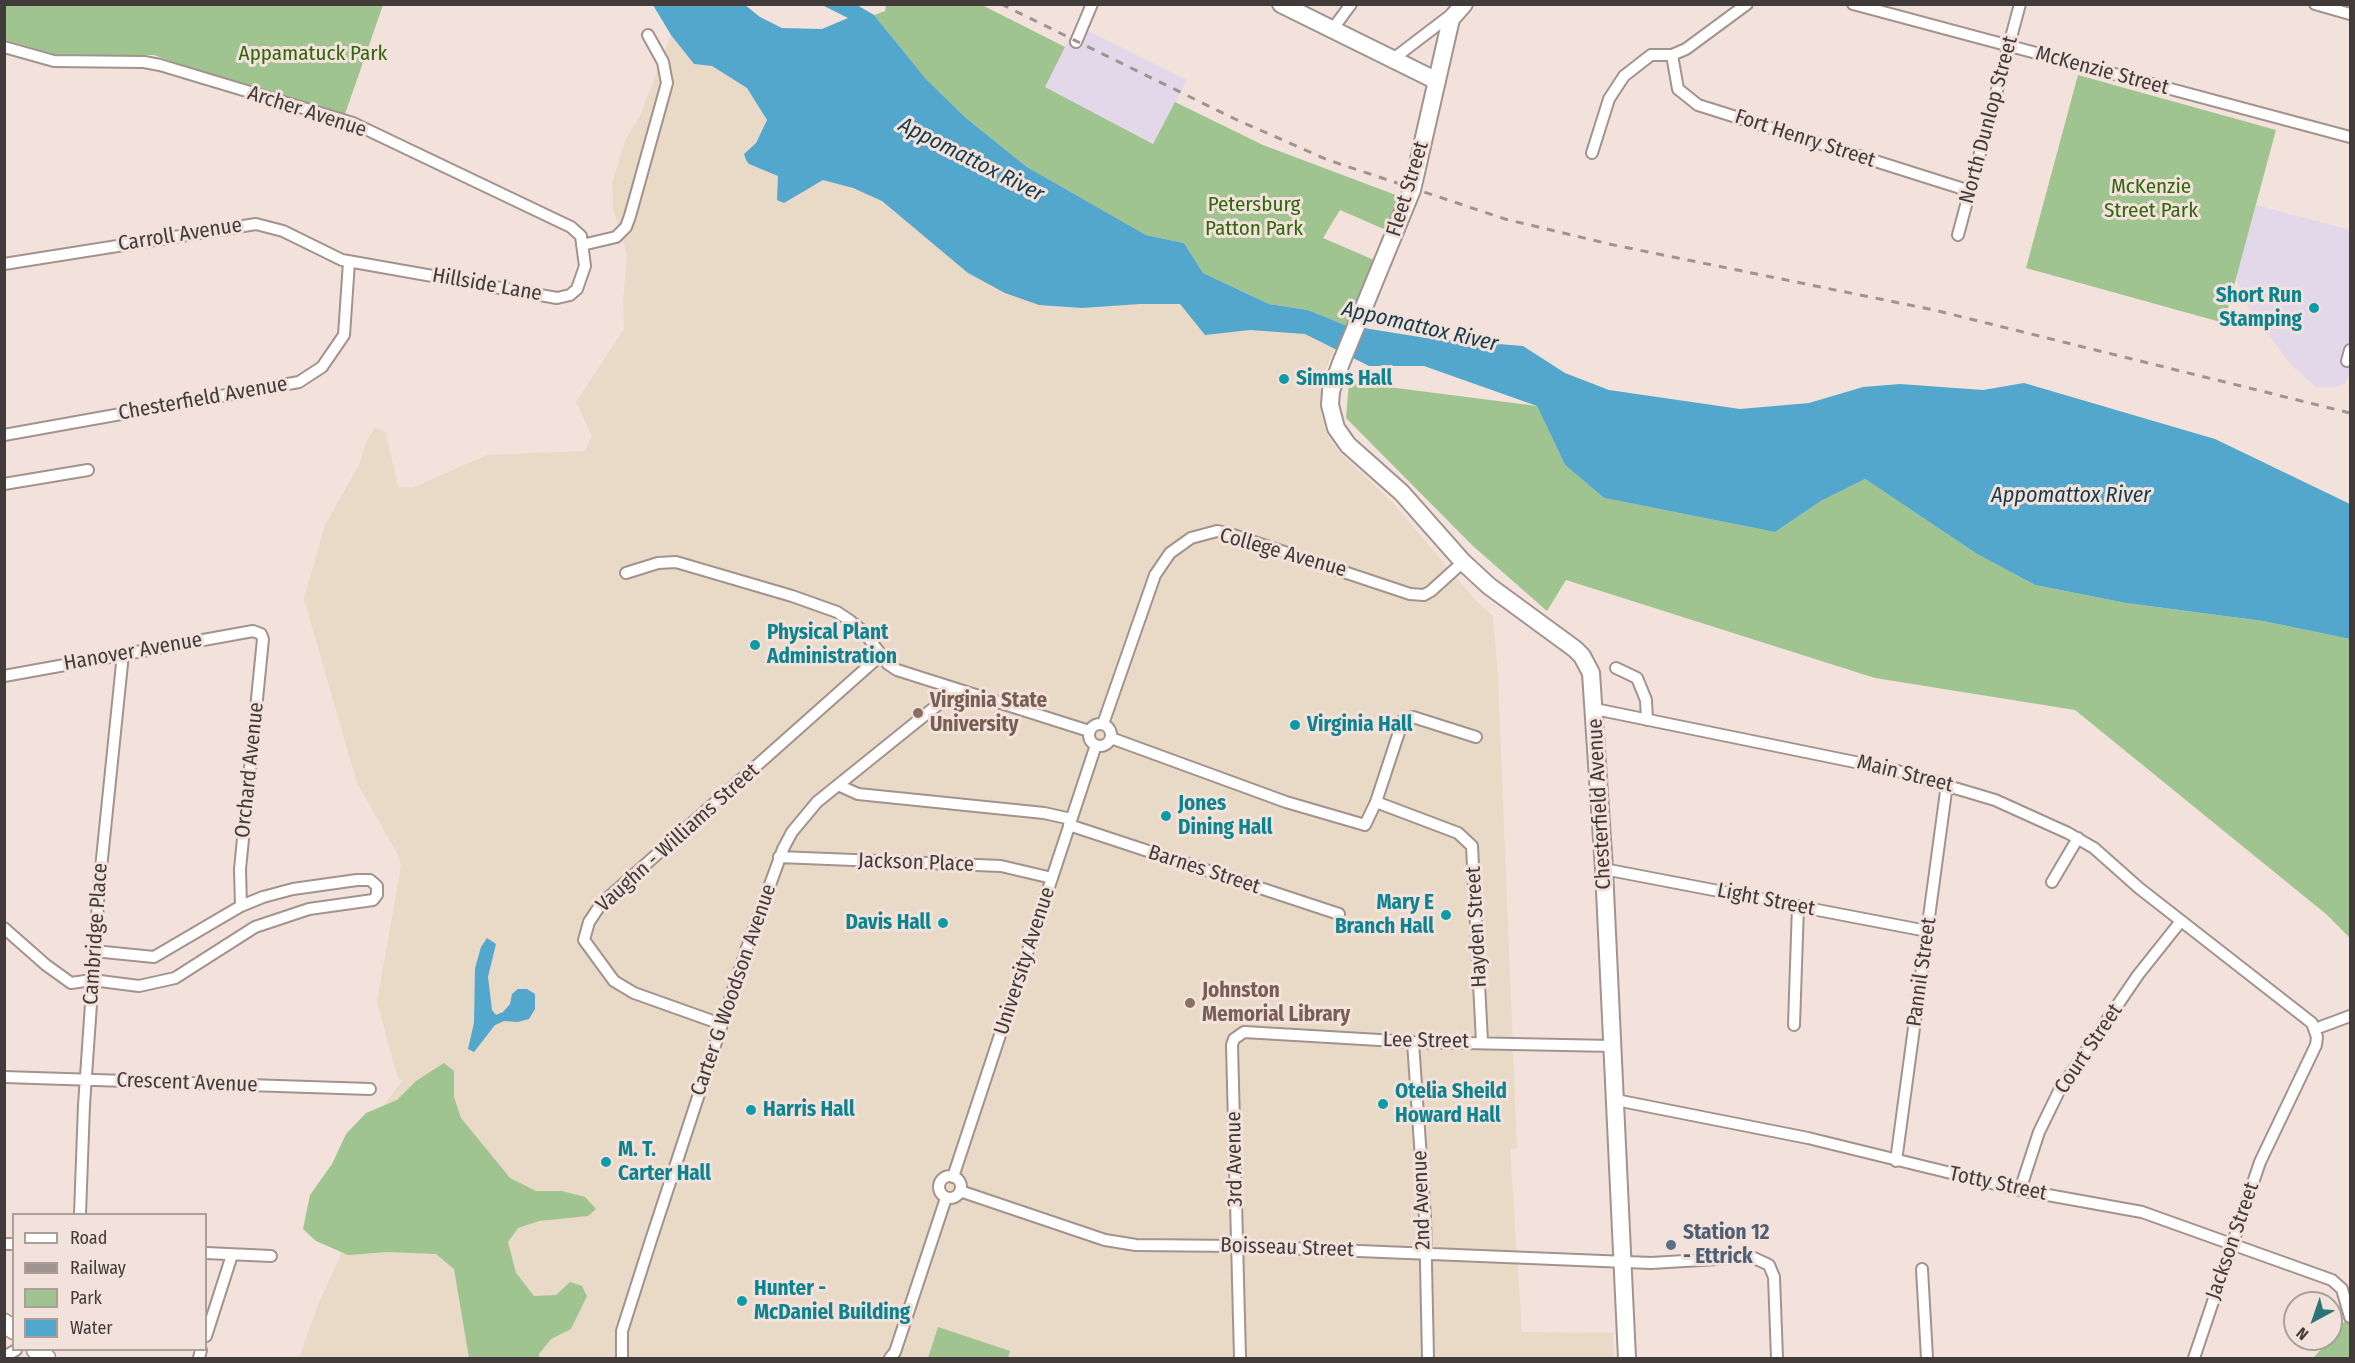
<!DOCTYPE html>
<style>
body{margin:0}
#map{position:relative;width:2355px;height:1363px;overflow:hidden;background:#f2e2db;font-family:"Fira Sans Condensed",sans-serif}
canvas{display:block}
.frame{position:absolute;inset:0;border:6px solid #413b39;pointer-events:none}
.legend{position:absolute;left:12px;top:1213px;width:195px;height:138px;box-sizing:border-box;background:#f2e2db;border:2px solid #ab9f9a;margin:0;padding:8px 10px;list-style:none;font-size:18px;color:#413b39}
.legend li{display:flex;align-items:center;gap:12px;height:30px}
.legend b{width:30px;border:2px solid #ab9f9a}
.north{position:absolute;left:2283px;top:1291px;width:60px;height:60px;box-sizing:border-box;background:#f2e2db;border:2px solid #ab9f9a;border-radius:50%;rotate:220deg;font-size:16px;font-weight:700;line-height:24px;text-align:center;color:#413b39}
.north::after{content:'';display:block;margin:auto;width:21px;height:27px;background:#2b7578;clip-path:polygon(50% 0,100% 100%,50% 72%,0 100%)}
</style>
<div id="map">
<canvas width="2355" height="1363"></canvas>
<div class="frame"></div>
<ul class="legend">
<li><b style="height:8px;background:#fff"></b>Road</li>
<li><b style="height:8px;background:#9f948f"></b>Railway</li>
<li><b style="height:16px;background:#9fc48f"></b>Park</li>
<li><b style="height:16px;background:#53a6cc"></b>Water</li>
</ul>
<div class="north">N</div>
</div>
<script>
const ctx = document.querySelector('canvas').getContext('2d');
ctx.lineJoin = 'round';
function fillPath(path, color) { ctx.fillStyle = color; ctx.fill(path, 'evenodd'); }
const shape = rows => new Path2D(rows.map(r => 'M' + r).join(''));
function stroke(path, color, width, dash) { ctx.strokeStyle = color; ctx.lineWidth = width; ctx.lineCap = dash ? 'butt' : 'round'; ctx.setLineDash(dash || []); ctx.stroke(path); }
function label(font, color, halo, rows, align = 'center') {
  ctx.font = font + ' "Fira Sans Condensed",sans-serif'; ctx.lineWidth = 6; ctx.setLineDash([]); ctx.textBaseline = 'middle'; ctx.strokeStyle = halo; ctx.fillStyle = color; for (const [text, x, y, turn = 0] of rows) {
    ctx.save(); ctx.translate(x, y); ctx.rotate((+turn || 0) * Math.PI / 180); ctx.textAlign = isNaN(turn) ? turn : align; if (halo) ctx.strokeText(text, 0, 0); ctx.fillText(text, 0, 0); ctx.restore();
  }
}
fillPath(shape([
 [1076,25,1187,80,1153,144,1045,87],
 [2256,205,2350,230,2350,371,2345,384,2335,387,2316,387,2291,365,2245,302,2236,277]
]), '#e3d7ea');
fillPath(shape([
 [671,35,694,64,712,66,747,88,767,120,755,143,744,153,749,164,778,176,777,189,784,203,823,180,853,188,882,201,935,245,1039,305,1082,308,1140,304,1180,304,1205,335,1250,330,1305,334,1335,349,1322,377,1321,414,1328,437,1341,454,1391,501,1478,603,1493,616,1498,677,1517,1148,1510,1149,1522,1332,1613,1333,1614,1358,299,1358,317,1307,351,1232,371,1122,403,1080,398,1079,377,1002,401,866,397,853,357,783,304,599,325,525,359,465,366,443,375,427,386,433,398,487,412,488,487,455,585,451,592,436,576,402,624,329,623,300,627,254,613,208,612,183,625,141,640,116]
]), '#e9d9c7');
fillPath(shape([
 [4,5,5,4,383,5,345,114,196,70,154,55,58,55,5,40],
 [886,5,982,5,1065,47,1045,87,1153,144,1175,102,1263,145,1401,197,1386,230,1340,210,1323,238,1374,260,1348,323,1345,325,1308,310,1269,304,1203,273,1184,243,1146,235,1027,167,966,118,926,79,874,15,885,11],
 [2078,75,2276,130,2224,323,2026,268],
 [1349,382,1537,406,1565,465,1604,498,1775,532,1821,501,1865,479,1977,554,2035,585,2126,603,2263,621,2350,639,2350,938,2326,914,2075,710,1875,678,1566,580,1547,611,1473,546,1346,418],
 [444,1063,454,1071,454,1097,461,1118,510,1178,536,1191,562,1191,585,1197,596,1209,588,1216,539,1221,518,1228,508,1242,516,1273,534,1296,556,1295,570,1282,582,1286,587,1296,571,1329,551,1339,539,1354,539,1358,469,1358,454,1269,436,1254,387,1252,348,1255,316,1241,303,1229,310,1195,332,1164,346,1134,366,1113,397,1100,416,1081],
 [2350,1314,2350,1358,2313,1358,2331,1339],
 [938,1327,1010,1351,1008,1358,928,1358]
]), '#9fc48f');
fillPath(shape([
 [653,5,745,5,760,17,782,28,822,29,848,18,822,5,857,5,874,15,926,79,966,118,1027,167,1146,235,1184,243,1203,273,1269,304,1308,310,1345,325,1426,338,1523,346,1565,373,1609,390,1740,409,1809,403,1863,387,1900,384,1983,390,2024,383,2215,439,2350,504,2350,639,2263,621,2126,603,2035,585,1977,554,1865,479,1821,501,1775,532,1604,498,1565,465,1537,406,1424,366,1369,366,1305,334,1250,330,1205,335,1180,304,1140,304,1082,308,1039,305,1005,293,968,273,882,201,853,188,823,180,784,203,777,200,778,176,749,164,746,160,744,154,756,143,767,120,747,88,712,66,694,64,671,35],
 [487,938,496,944,488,977,492,1010,496,1015,503,1012,510,1004,512,994,518,989,527,989,535,994,535,1009,529,1019,518,1022,504,1021,495,1025,474,1052,468,1049,474,1023,475,968,481,947]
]), '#53a6cc');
const minor = shape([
 [1853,4,2350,137],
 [2315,4,2350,14],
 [1332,30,1351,4],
 [1076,42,1092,4],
 [4,47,54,61,144,62,160,65,353,123,571,227,581,236,585,266,577,289,570,295,557,298,342,260,283,231,256,224,4,264],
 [1672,55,1678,89,1698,105,1970,191],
 [1393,59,1452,14],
 [1592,153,1609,99,1624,76,1651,55,1672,55,1686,49,1747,4],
 [1958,235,2020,4],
 [582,245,616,237,626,227,630,216,667,83,663,62,648,35],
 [2347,361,2350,350],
 [4,435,299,382,322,367,344,335,349,262],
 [4,484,88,470],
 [626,573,658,563,676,562,792,596,837,612,849,620,864,632,888,664,897,670,1089,731],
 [1616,668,1637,678,1646,700,1647,720],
 [4,676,253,631,261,634,263,639,240,869,241,906],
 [1595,709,1894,770,1995,800,2068,833,2094,848,2139,888,2312,1023,2317,1037,2316,1045,2260,1162,2194,1358],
 '1089 735a11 11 0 1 1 22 0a11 11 0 1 1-22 0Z',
 [1103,724,1155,575,1170,553,1191,538,1217,531,1227,533,1410,594,1424,595,1431,591,1463,562],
 [1111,738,1286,802,1365,825,1376,802,1403,720,1413,717,1476,737],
 [838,785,858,794,1044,813,1071,819],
 [1376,802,1458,833,1472,846,1482,1042],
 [1069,825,1339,914],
 [779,857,1001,866,1052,878],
 [1604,869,1927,931],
 [2052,882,2078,838],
 [4,928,46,965,71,983,92,980,139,986,175,978,255,927,309,909,373,900,377,895,377,886,370,880,357,880,293,889,263,897,241,906,154,957,94,951],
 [721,1024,634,993,614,981,584,940,589,922,601,904,881,655],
 [1794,1025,1798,906],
 [2315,1029,2350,1016],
 [1413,1042,1425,1217,1428,1358],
 [4,1077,370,1089],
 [1616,1100,1808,1138,2020,1190,2142,1212,2332,1280,2342,1289,2350,1317],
 [1896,1161,1947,784],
 '939 1187a11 11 0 1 1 22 0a11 11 0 1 1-22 0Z',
 [953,1177,1096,745],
 [2020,1190,2039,1132,2059,1091,2138,975,2181,921],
 [960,1191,1105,1240,1136,1245,1237,1246,1651,1263,1752,1257,1769,1265,1774,1277,1777,1358],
 [80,1214,84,1105,99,888,123,654],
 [4,1244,14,1244],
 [206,1253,271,1256],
 [1922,1269,1927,1358],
 [206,1336,232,1255],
 [4,1357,16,1350],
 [199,1358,201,1350],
 [622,1358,622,1331,651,1240,747,948,783,849,792,832,817,802,956,690],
 [890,1358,895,1352,946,1198],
 [1240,1358,1232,1045,1234,1039,1244,1032,1413,1042,1613,1046]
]);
const secondary = shape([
 [1281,4,1437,81],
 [1464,4,1451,19,1412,190,1341,363,1331,391,1330,405,1336,428,1348,445,1402,493,1463,562,1489,586,1575,649,1582,656,1591,673,1604,869,1627,1358]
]);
const primary = shape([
 [4,1323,14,1330],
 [36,1350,46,1358]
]);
stroke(minor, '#a2938d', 14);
stroke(secondary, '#a2938d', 20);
stroke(primary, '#a2938d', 21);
stroke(minor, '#fff', 10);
stroke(secondary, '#fff', 16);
stroke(primary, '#fff', 18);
stroke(shape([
 [1001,4,1235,119,1328,160,1505,219,1609,244,1934,310,2350,413]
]), '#9f948f', 3, [8, 8]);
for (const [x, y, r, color] of [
 [2314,308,6,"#0f9aa8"],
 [1284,379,6,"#0f9aa8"],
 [755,645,6,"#0f9aa8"],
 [918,713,6,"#8d6e63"],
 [1295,725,6,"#0f9aa8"],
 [1166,816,6,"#0f9aa8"],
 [1446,915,6,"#0f9aa8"],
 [943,923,6,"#0f9aa8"],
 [1190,1003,6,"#8d6e63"],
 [1383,1104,6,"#0f9aa8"],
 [751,1110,6,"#0f9aa8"],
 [606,1162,6,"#0f9aa8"],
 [1671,1245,6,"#5c6f8a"],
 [742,1301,6,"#0f9aa8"]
]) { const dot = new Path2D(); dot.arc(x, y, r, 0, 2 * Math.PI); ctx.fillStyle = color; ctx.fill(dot); stroke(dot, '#f2e2db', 2); }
label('21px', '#31660d', '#f2e2db', [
 ["Appamatuck Park",313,54],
 ["McKenzie",2151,187],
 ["Street Park",2151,211],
 ["Petersburg",1254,205],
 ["Patton Park",1254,229]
]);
label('21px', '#413b39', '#f2e2db', [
 ["McKenzie Street",2102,71,15],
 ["Archer Avenue",307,112,18],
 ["North Dunlop Street",1989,120,-75],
 ["Fort Henry Street",1805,139,18],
 ["Fleet Street",1408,189,-73],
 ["Carroll Avenue",180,235,-9],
 ["Hillside Lane",487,285,10],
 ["Chesterfield Avenue",203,399,-10],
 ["College Avenue",1283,553,16],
 ["Hanover Avenue",133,652,-10],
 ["Orchard Avenue",250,770,-84],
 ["Main Street",1905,774,14],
 ["Chesterfield Avenue",1600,804,-93],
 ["Vaughn - Williams Street",678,838,-42],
 ["Jackson Place",916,863,2],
 ["Barnes Street",1204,870,18],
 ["Light Street",1766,900,11],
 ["Hayden Street",1477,927,-93],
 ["Cambridge Place",96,934,-86],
 ["University Avenue",1025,961,-72],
 ["Pannil Street",1922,972,-82],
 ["Carter G Woodson Avenue",734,990,-71],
 ["Lee Street",1426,1041,1],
 ["Court Street",2089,1049,-56],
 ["Crescent Avenue",187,1083,2],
 ["3rd Avenue",1235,1159,-91],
 ["Totty Street",1998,1184,12],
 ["2nd Avenue",1422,1200,-92],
 ["Jackson Street",2233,1241,-71],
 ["Boisseau Street",1287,1248,2]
]);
label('bold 21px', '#0d838f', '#f2e2db', [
 ["Short Run",2302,296,"right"],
 ["Stamping",2302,320,"right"],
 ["Simms Hall",1296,379],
 ["Physical Plant",767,633],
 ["Administration",767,657],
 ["Virginia Hall",1307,725],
 ["Jones",1178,804],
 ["Dining Hall",1178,828],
 ["Mary E",1434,903,"right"],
 ["Branch Hall",1434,927,"right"],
 ["Davis Hall",931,923,"right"],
 ["Otelia Sheild",1395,1092],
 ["Howard Hall",1395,1116],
 ["Harris Hall",763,1110],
 ["M. T.",618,1150],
 ["Carter Hall",618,1174],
 ["Hunter -",754,1289],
 ["McDaniel Building",754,1313]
], 'left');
label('bold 21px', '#785e54', '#f2e2db', [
 ["Virginia State",930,701],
 ["University",930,725],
 ["Johnston",1202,991],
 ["Memorial Library",1202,1015]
], 'left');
label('bold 21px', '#4e5e75', '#f2e2db', [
 ["Station 12",1683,1233],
 ["- Ettrick",1683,1257]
], 'left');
label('italic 22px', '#163c4c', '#f2e2db', [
 ["Appomattox River",971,160,27],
 ["Appomattox River",1420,327,13],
 ["Appomattox River",2071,496]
]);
</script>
